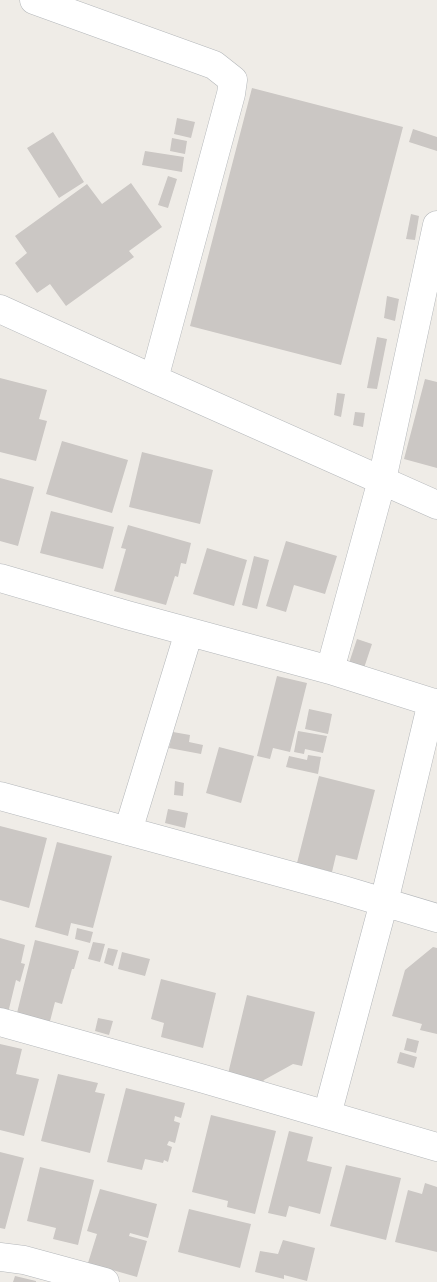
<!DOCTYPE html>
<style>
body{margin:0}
canvas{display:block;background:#efece7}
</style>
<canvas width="437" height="1282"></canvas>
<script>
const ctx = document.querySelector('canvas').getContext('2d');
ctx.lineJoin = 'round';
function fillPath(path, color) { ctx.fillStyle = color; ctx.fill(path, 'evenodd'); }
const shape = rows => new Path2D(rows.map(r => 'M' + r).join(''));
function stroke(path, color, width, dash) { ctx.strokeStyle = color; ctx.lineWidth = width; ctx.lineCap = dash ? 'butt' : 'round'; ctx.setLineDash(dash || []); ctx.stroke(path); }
fillPath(shape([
 [252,88,403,127,341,365,190,326],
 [177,118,195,122,191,138,174,134],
 [413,129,437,137,437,151,409,142],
 [53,132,84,182,59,198,27,148],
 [172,138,187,141,185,154,170,151],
 [145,151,184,157,182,172,142,165],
 [168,176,177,179,168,208,158,205],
 [131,183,162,227,129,251,134,257,66,306,50,284,37,293,15,263,27,253,15,236,87,184,102,204],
 [411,214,419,216,415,240,406,239],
 [387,296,399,299,395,321,384,318],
 [377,337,387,339,377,389,367,388],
 [0,378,47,390,39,419,47,421,36,461,0,452],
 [425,379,437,382,437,468,404,459],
 [337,393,345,394,341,417,334,415],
 [355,412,365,413,363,427,353,425],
 [62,441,128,460,112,513,46,494],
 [142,452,213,470,200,524,129,507],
 [0,478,34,487,18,546,0,541],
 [51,511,114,527,103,569,40,553],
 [128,525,191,543,186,564,181,563,178,577,175,576,166,605,114,591,126,549,121,548],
 [286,541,337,556,325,594,294,585,286,612,266,606],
 [207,548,247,560,234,606,193,594],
 [254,556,269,560,257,609,242,605],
 [357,639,372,644,364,668,349,663],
 [277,676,307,683,290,752,273,748,270,759,257,756],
 [309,709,332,714,328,734,305,729],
 [298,731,327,736,323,753,305,749,304,754,294,752],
 [173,732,190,735,189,742,203,745,201,754,169,748],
 [219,747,254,756,241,803,206,793],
 [308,755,321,757,318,774,286,767,289,756,307,760],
 [319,776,375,790,357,860,336,855,332,872,297,863],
 [175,781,184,783,183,796,174,795],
 [168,809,188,813,185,828,165,823],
 [0,826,47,838,29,908,0,900],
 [57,842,112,856,93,928,71,923,68,936,35,927],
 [77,928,93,932,90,943,75,939],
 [0,938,25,945,21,963,25,964,20,982,16,980,7,1017,0,1015],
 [35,940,79,951,74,969,72,969,62,1004,55,1002,49,1025,16,1017],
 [93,942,105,944,100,962,88,959],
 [433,947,437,948,437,1034,420,1030,422,1024,392,1016,405,970],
 [108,948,118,950,113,966,104,963],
 [122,952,150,959,145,976,118,969],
 [161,979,216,993,203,1048,161,1037,164,1023,151,1019],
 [247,995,315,1012,302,1066,293,1064,264,1080,260,1086,227,1078],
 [98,1018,113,1021,109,1035,95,1031],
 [407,1038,419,1041,416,1053,404,1050],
 [0,1044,22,1049,16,1074,39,1079,24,1136,0,1130],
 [400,1052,417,1057,414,1068,397,1063],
 [58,1074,98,1083,95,1092,105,1094,90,1153,41,1141],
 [126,1088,185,1103,181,1118,175,1116,174,1121,180,1123,175,1143,169,1141,167,1145,172,1147,168,1162,164,1160,163,1163,145,1159,142,1170,107,1162],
 [211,1115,276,1131,255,1214,227,1207,228,1201,192,1192],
 [289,1131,313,1137,307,1161,332,1167,320,1214,289,1206,286,1217,268,1213],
 [0,1152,24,1158,5,1229,0,1228],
 [346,1165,401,1178,386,1240,330,1226],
 [40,1167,94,1180,78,1245,53,1239,56,1228,27,1221],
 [425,1183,437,1187,437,1252,395,1242,408,1190,422,1194],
 [100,1189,157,1204,148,1238,130,1233,129,1236,147,1241,137,1277,88,1263,97,1234,87,1231],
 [189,1209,251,1224,240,1268,178,1252],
 [283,1240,315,1248,307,1281,284,1275,284,1279,255,1272,260,1251,278,1254],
 [15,1276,36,1281,36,1282,13,1282]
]), '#cbc7c4');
const minor = shape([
 [34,0,214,65,233,80,231,94,154,379],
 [0,309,154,379,437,505],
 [0,578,127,615,330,670,437,704],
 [330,670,382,480,437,225],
 [0,796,340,889,437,918],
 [128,831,189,632],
 [0,1022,204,1079,437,1147],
 [327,1115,384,902,432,702],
 [0,1257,24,1260,105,1282]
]);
stroke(minor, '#b4b7ba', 29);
stroke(minor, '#fff', 28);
</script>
